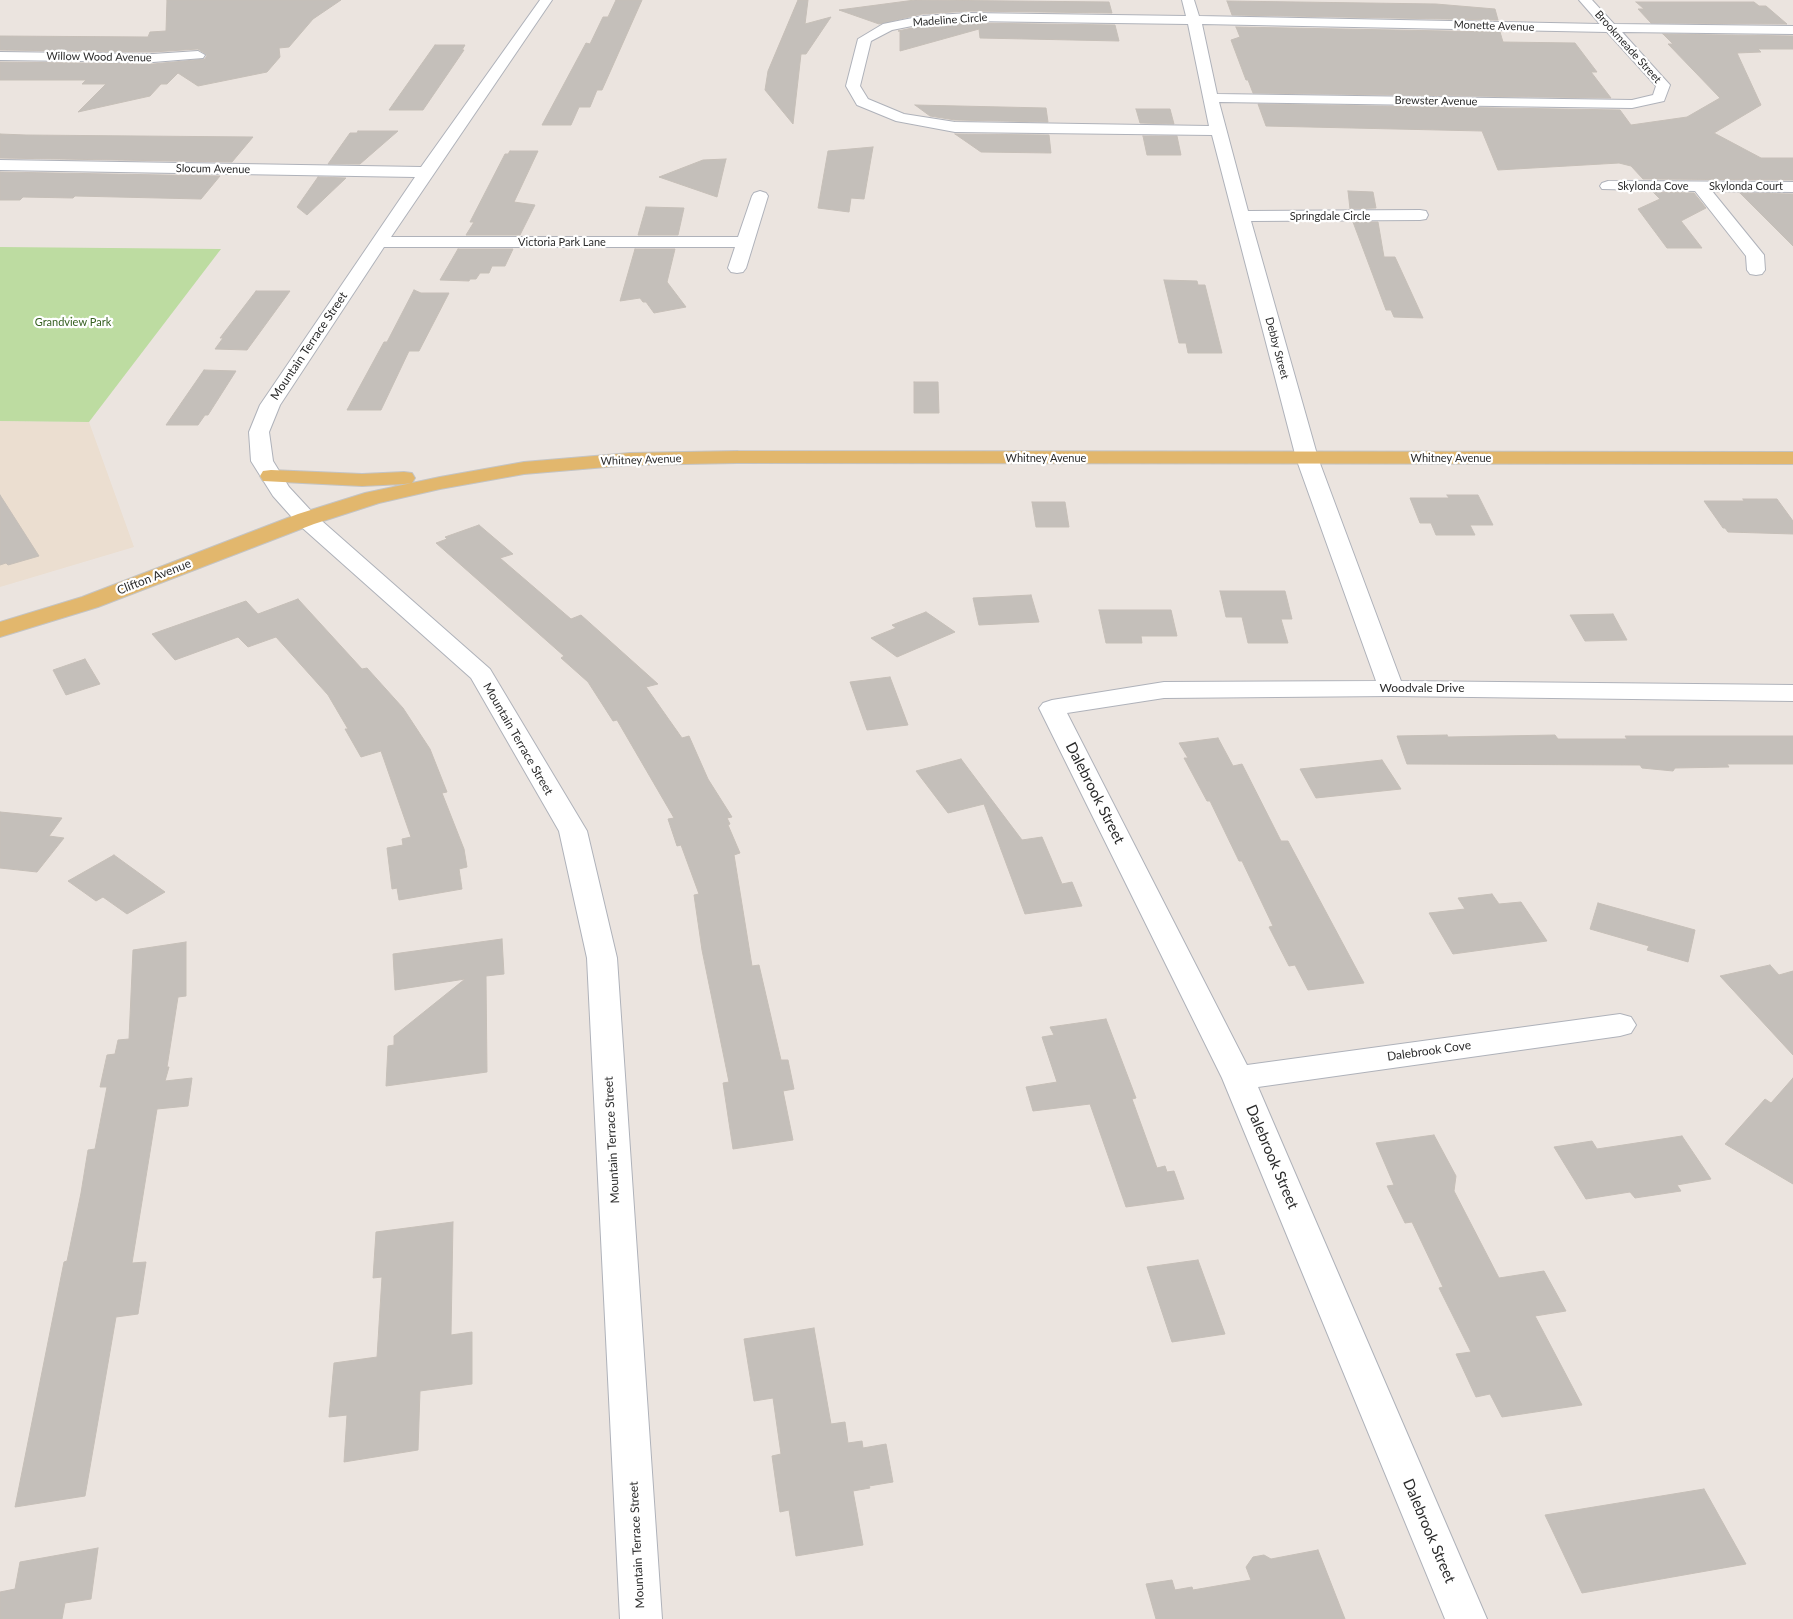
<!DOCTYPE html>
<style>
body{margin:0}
canvas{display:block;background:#ebe4df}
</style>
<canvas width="1793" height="1619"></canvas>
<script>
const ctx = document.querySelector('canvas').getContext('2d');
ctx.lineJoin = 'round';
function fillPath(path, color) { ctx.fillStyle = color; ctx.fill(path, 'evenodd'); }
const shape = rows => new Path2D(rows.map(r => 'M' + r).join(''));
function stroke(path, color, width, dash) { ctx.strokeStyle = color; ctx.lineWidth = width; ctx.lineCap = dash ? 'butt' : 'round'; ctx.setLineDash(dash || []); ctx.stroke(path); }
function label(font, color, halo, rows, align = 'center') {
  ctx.font = font + ' Lato,sans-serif'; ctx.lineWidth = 4.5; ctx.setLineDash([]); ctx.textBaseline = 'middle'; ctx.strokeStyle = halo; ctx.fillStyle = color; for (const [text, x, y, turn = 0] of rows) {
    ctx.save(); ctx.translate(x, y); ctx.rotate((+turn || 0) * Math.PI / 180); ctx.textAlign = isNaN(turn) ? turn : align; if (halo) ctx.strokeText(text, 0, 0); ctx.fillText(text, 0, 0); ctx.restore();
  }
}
fillPath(shape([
 [0,421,89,422,134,547,0,587]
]), '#ebded0');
fillPath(shape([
 [0,247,221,249,89,422,0,421]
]), '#bddca1');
const building = shape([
 [167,0,341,0,313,19,289,47,279,48,280,57,267,72,198,86,178,73,167,84,161,84,150,96,78,112,106,84,82,84,86,80,0,80,0,62,153,64,205,59,207,55,198,49,153,52,0,50,0,36,148,37,150,32,166,31,167,0],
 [616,0,642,0,602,90,597,90,590,107,579,107,571,125,542,125,586,43,590,44,603,17,608,17,616,0],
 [798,0,808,0,805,24,831,17,806,54,801,54,793,124,765,90,768,71,798,0],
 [915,0,1109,2,1112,13,968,11,922,14,879,24,839,10,915,0],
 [1227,1,1436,4,1495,9,1498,20,1232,15,1227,1],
 [1636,2,1754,2,1759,6,1766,6,1787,24,1651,23,1638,9,1644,9,1636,2],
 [968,23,1115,25,1119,41,980,38,979,29,900,51,900,31,898,31,922,26,968,23],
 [1236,27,1500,32,1503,42,1575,43,1597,72,1591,72,1611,98,1253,93,1248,80,1246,80,1231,40,1240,37,1236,27],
 [1663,34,1793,36,1793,49,1758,49,1761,52,1737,53,1761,105,1714,133,1761,158,1793,158,1793,180,1643,179,1631,166,1619,163,1498,170,1482,131,1266,126,1258,104,1620,110,1631,125,1687,117,1720,98,1668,44,1673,44,1663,34],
 [435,45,465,45,462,50,464,50,423,110,389,110,435,45],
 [915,105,1046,108,1048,122,955,120,930,116,915,105],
 [1136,109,1170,109,1174,124,1140,123,1136,109],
 [358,131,398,131,360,164,328,164,350,133,357,133,358,131],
 [0,134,26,135,253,137,232,162,0,158,0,134],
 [955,134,1049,135,1051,153,981,152,955,134],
 [1143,136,1177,136,1181,155,1147,155,1143,136],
 [873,147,864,199,851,198,849,212,818,208,828,151,873,147],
 [510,151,538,151,514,202,535,205,520,235,466,235,474,222,470,222,505,154,508,154,510,151],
 [726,159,717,197,659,177,703,160,726,159],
 [0,172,220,176,201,199,75,196,73,198,23,197,20,200,0,200,0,172],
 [318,177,346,178,307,215,297,207,318,177],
 [1348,191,1373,192,1376,208,1350,209,1348,191],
 [1653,192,1694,193,1706,208,1681,221,1702,248,1667,248,1638,209,1660,199,1653,192],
 [1740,193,1793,194,1793,246,1740,193],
 [646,207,684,208,678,235,638,235,646,207],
 [1353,222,1378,222,1384,257,1395,257,1423,318,1394,317,1391,310,1386,310,1353,222],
 [458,249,513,249,505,266,492,266,489,273,480,273,476,279,470,279,469,281,440,280,458,249],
 [635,249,675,249,667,282,686,307,654,313,646,302,643,302,640,298,620,301,635,249],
 [1164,280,1197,281,1198,285,1205,285,1222,353,1188,353,1186,343,1179,343,1164,280],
 [414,290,421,293,449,293,419,351,409,351,381,410,347,410,384,342,387,342,414,290],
 [256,291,290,291,247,350,215,349,223,338,220,338,256,291],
 [204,370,236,371,208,415,205,415,198,425,166,425,204,370],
 [914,382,938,382,939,413,914,413,914,382],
 [0,495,39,556,8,565,6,563,0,565,0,495],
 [1447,495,1478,495,1493,525,1470,525,1475,535,1436,535,1431,523,1420,523,1410,498,1449,498,1447,495],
 [1743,499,1777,499,1793,521,1793,534,1728,532,1725,528,1723,528,1704,501,1744,501,1743,499],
 [1032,502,1065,502,1069,527,1036,527,1032,502],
 [479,525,513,554,500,558,571,619,581,615,658,684,646,687,682,738,689,736,708,779,732,817,727,818,730,824,728,825,740,853,734,855,752,966,759,965,781,1060,788,1060,794,1089,783,1091,793,1140,733,1149,723,1083,729,1082,702,950,694,895,699,894,681,845,677,846,668,819,674,818,617,720,613,721,588,682,561,658,564,656,436,543,447,539,445,537,479,525],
 [1220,591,1285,591,1292,619,1281,619,1288,643,1248,643,1242,617,1226,617,1220,591],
 [1031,595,1039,622,979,625,973,598,1031,595],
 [298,599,362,669,367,668,403,708,430,749,447,792,442,793,464,849,467,867,459,869,462,889,399,900,397,888,392,889,387,848,403,845,402,839,411,837,381,751,361,757,345,729,348,729,328,695,276,637,248,647,238,637,175,660,152,634,246,601,258,614,298,599],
 [1099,610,1171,610,1177,636,1141,636,1142,643,1106,643,1099,610],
 [926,612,955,632,897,657,871,638,896,628,892,625,926,612],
 [1613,614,1627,640,1585,641,1570,615,1613,614],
 [85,659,100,684,66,695,53,670,85,659],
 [890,677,908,725,867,730,850,682,890,677],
 [1447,735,1448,737,1555,735,1558,739,1627,739,1625,736,1793,736,1793,764,1727,764,1729,767,1675,768,1673,771,1642,768,1640,765,1407,764,1397,736,1447,735],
 [1218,738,1233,766,1242,764,1281,841,1288,841,1364,983,1308,990,1295,965,1289,966,1269,927,1273,926,1242,861,1239,861,1210,801,1207,801,1184,758,1188,758,1179,743,1218,738],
 [961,759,1022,840,1042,837,1062,884,1072,882,1082,906,1025,914,984,804,948,813,916,771,961,759],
 [1382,760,1401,789,1316,798,1300,769,1382,760],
 [0,812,62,818,49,836,64,838,37,872,0,868,0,812],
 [114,855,165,892,127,914,103,897,96,901,68,881,114,855],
 [1492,894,1499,904,1521,902,1547,941,1453,954,1429,913,1465,909,1458,898,1492,894],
 [1598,903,1695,930,1688,962,1647,950,1649,946,1590,929,1598,903],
 [502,939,504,974,486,976,487,1072,386,1086,388,1046,394,1045,394,1036,465,979,395,990,393,954,502,939],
 [186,942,186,996,178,997,167,1067,169,1067,165,1081,192,1078,188,1106,157,1109,132,1263,146,1262,138,1314,116,1317,85,1496,15,1507,64,1262,67,1261,81,1193,88,1150,95,1149,107,1087,100,1087,107,1055,115,1054,118,1040,129,1039,133,950,186,942],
 [1770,965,1779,975,1793,971,1793,1055,1720,976,1770,965],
 [1106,1019,1136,1098,1132,1099,1157,1168,1165,1166,1167,1172,1174,1171,1184,1199,1126,1207,1090,1104,1033,1111,1026,1087,1057,1082,1042,1037,1054,1035,1050,1027,1106,1019],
 [1793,1078,1793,1184,1725,1144,1765,1099,1771,1103,1793,1078],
 [1434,1135,1456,1176,1454,1191,1499,1278,1544,1271,1566,1311,1535,1316,1582,1405,1502,1417,1490,1394,1476,1397,1456,1354,1471,1352,1439,1288,1443,1287,1412,1222,1405,1223,1387,1186,1394,1185,1376,1143,1434,1135],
 [1682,1136,1711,1179,1677,1185,1681,1191,1635,1198,1630,1192,1586,1199,1554,1147,1592,1141,1597,1149,1682,1136],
 [453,1222,451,1335,472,1332,472,1384,420,1391,418,1450,344,1462,347,1415,329,1417,334,1363,377,1357,382,1277,373,1278,376,1232,453,1222],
 [1198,1260,1225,1334,1172,1342,1147,1267,1198,1260],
 [814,1328,831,1424,845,1422,848,1443,862,1441,863,1448,886,1444,893,1482,869,1486,870,1488,853,1491,863,1545,796,1556,789,1510,780,1512,772,1456,781,1454,773,1398,754,1401,744,1339,814,1328],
 [1704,1489,1746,1564,1582,1593,1545,1515,1704,1489],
 [98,1548,91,1599,65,1603,62,1619,0,1619,0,1592,15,1589,20,1562,98,1548],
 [1318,1550,1345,1619,1156,1619,1146,1584,1172,1580,1175,1590,1192,1587,1193,1590,1251,1580,1246,1567,1253,1557,1264,1555,1271,1559,1318,1550]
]);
fillPath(building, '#c4bfba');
stroke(building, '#c6bfb8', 1);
const minor = shape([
 [540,0,552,0,391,237,738,237,752,196,754,193,760,191,766,193,768,196,746,268,743,272,737,273,731,272,728,268,735,247,384,247,280,405,269,432,273,461,289,487,314,514,490,669,587,831,617,958,662,1619,620,1619,587,958,559,831,471,678,298,524,273,496,251,461,249,432,260,405,415,177,0,170,0,160,421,167,540,0],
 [1182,0,1194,0,1199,16,1600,24,1579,0,1592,0,1614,24,1793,26,1793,34,1622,32,1670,85,1664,101,1632,108,1219,102,1248,211,1420,210,1426,211,1428,215,1426,219,1420,220,1251,221,1318,458,1401,681,1793,685,1793,701,1391,696,1164,698,1067,713,1247,1065,1620,1014,1631,1017,1636,1025,1631,1033,1620,1036,1258,1087,1487,1619,1445,1619,1222,1078,1039,708,1043,703,1052,700,1164,682,1376,681,1296,458,1212,135,955,132,896,121,857,105,846,86,858,39,883,24,922,16,968,13,1186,16,1182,0],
 [968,21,1188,24,1209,126,955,122,904,114,868,99,860,86,871,41,892,30,922,24,968,21],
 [1202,24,1607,32,1656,86,1653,95,1632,100,1217,94,1202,24],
 [198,51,205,55,203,58,153,62,0,60,0,52,153,54,198,51],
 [1608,181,1793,182,1793,192,1712,191,1764,255,1765,270,1762,274,1756,275,1750,274,1747,270,1746,256,1695,191,1602,189,1600,186,1602,183,1608,181]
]);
const major = shape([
 [738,451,1793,452,1793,464,738,463,630,465,524,474,440,489,379,503,314,524,98,607,0,637,0,622,82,597,298,514,365,493,440,477,524,462,630,453,738,451],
 [271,470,362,474,404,472,412,473,415,478,412,483,404,484,362,486,263,481,260,476,263,471,271,470]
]);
stroke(minor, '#afb2ba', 2);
stroke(major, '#c4c4c4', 2);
fillPath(minor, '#fff');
fillPath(major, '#e2b76d');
label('11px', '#2b2b2b', '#fff', [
 ["Madeline Circle",950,20,-4],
 ["Monette Avenue",1494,26,2],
 ["Brookmeade Street",1628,47,48],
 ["Willow Wood Avenue",99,57,1],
 ["Brewster Avenue",1436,101,1],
 ["Slocum Avenue",213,169,1],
 ["Skylonda Cove",1653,186],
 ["Skylonda Court",1746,186],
 ["Springdale Circle",1330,216],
 ["Victoria Park Lane",562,242],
 ["Debby Street",1277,348,75],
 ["Whitney Avenue",1046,458],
 ["Whitney Avenue",1451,458],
 ["Whitney Avenue",641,460,-2]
]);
label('11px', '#376022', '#fff', [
 ["Grandview Park",73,322]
]);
label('12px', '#2b2b2b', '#fff', [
 ["Mountain Terrace Street",309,346,-56],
 ["Clifton Avenue",154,577,-21],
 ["Woodvale Drive",1422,688],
 ["Mountain Terrace Street",518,739,60],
 ["Dalebrook Cove",1429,1051,-8],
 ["Mountain Terrace Street",612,1140,-93],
 ["Mountain Terrace Street",637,1545,-93]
]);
label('15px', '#2b2b2b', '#fff', [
 ["Dalebrook Street",1095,793,63],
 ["Dalebrook Street",1272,1157,67],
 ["Dalebrook Street",1429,1531,67]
]);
</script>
